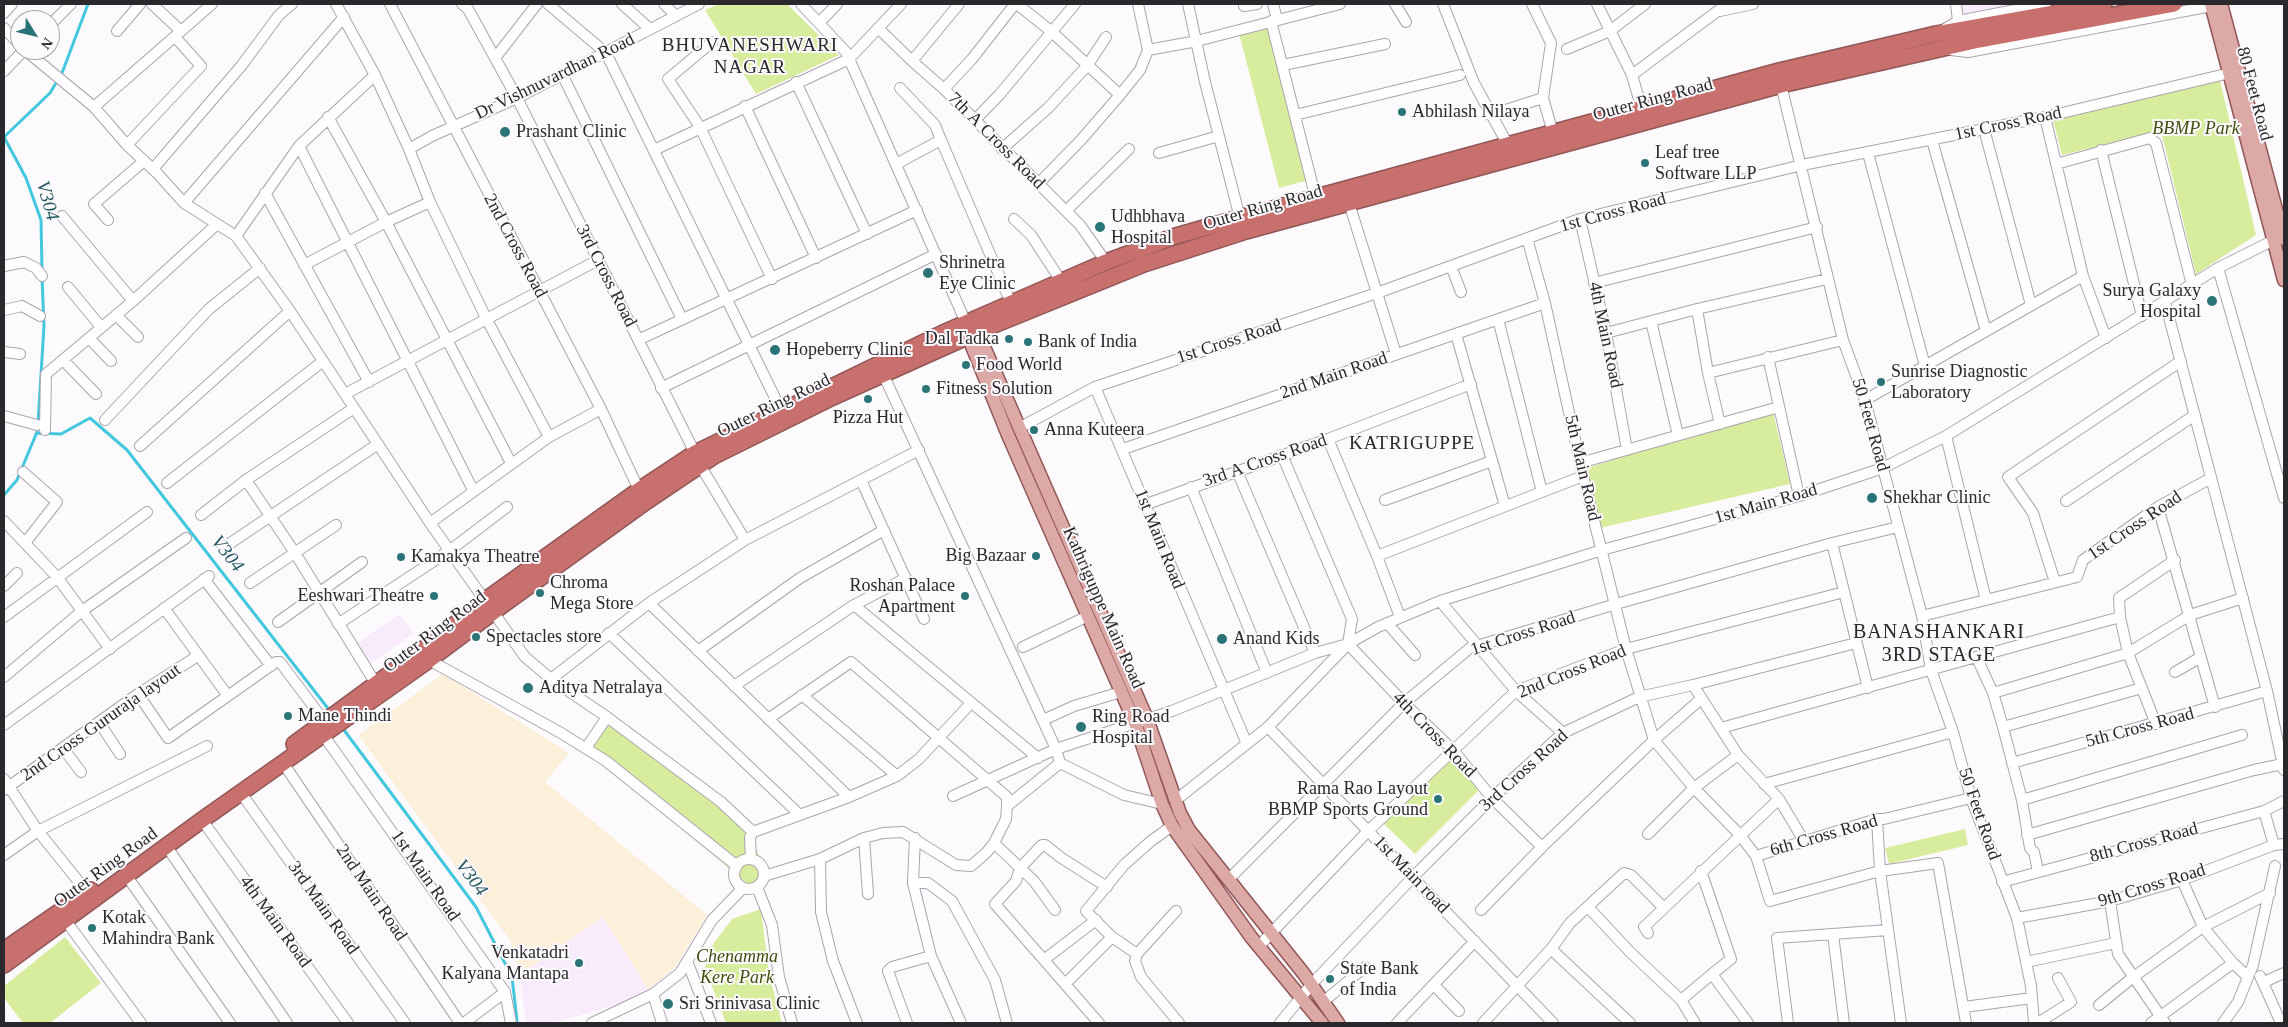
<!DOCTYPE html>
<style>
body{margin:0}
#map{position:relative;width:2288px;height:1027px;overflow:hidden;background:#fdfafe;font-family:"Times New Roman",serif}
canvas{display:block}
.frame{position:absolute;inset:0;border:5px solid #2a282c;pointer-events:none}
.north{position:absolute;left:10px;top:10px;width:50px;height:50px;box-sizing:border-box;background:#fdfafe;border:1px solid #a9a6aa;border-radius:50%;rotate:126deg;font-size:14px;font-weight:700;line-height:20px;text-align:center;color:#2a282c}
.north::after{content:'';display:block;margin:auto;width:18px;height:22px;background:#2a7478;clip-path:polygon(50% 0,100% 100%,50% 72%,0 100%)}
</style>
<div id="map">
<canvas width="2288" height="1027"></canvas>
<div class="frame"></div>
<div class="north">N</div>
</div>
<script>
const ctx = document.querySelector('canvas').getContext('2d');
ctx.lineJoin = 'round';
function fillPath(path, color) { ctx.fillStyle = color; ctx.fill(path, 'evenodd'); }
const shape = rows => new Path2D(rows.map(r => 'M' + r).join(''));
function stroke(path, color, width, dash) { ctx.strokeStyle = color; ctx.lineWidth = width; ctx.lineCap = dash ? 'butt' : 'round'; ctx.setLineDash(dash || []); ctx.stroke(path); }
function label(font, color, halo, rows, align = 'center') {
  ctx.font = font + ' "Times New Roman",serif'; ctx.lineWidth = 4; ctx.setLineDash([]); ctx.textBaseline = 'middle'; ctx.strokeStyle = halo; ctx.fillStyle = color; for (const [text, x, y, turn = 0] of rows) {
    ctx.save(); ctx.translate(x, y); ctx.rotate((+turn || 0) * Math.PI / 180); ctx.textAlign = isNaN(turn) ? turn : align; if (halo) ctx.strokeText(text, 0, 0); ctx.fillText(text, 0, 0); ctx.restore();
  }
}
fillPath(shape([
 [1961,4,2023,4,1963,16],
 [400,614,414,633,369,665,355,644],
 [603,917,648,989,620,1004,552,1023,526,1023,520,974]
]), '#f7ebfc');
fillPath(shape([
 [443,674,569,753,545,782,707,915,675,968,648,989,603,917,520,974,510,940,358,735]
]), '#fcf0db');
fillPath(shape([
 [719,4,787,4,839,55,756,94,705,10],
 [1269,25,1309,180,1279,188,1239,33],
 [2220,80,2256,235,2196,274,2161,131,2062,155,2053,120],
 [1773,412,1790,484,1600,528,1587,468,1732,423],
 [609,718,750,831,766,876,749,885,586,749,586,740,592,730,600,721],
 [1452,757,1482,787,1415,854,1382,822],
 [1965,829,1968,845,1889,864,1885,848],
 [761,909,769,974,782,1023,726,1023,705,968,713,944,732,919],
 [65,937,101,983,50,1023,23,1023,4,998,4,986]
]), '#d7ed9d');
stroke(shape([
 [4,137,26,178,41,220,42,271],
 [4,137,50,93,62,73,88,4],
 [38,423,44,326,42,277],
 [37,433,61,434,90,418,127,450,330,711],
 [4,495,17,480,37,432],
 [341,726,476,907,512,977,517,1021]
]), '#43c7de', 3);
const minor = shape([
 [152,4,181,31],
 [336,4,375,75,409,149,430,202,486,318,549,437],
 [390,4,601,409,639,490],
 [462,4,468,9,517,98,695,453],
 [548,4,606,53,781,410],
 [622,4,650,29],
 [664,4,676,16],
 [801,4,846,52,963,316],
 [1017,4,1052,32,1120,95],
 [1138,4,1148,50],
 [1188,4,1205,82,1240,218],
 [1273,4,1277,19],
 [1395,4,1406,22],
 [1443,4,1474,83,1508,145],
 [1532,4,1551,43,1543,98,1553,133],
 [1597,4,1632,75,1643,113],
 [1956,4,1958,21],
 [1244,6,1257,4],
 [1720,11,1753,4],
 [4,13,12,4],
 [1271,21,1316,199],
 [819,23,837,4],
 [50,25,71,4],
 [4,28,20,45],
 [878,28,912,61,944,89,1080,225,1106,262],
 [1943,30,1958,21,2046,4],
 [117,31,140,4],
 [712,42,668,79,700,127,772,279],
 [1567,49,1610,31,1645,4],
 [25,50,94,107,127,145,157,173,184,203,236,236,290,311,430,523,525,657,551,679,607,717,721,802,753,832],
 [1951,50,1968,52,2217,5],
 [495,58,537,4],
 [912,61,959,4],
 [1283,65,1385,44],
 [4,71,24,50],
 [562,74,682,319],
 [1632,75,1727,4],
 [796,82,867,234],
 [1781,85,1843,340,1865,400,1922,616,1931,670,1953,732,1971,798,2017,918,2031,986,2034,1023],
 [900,88,935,125,941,140],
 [944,89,972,59,1015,4],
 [745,106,816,258],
 [94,107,212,4],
 [1295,115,1460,75],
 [1490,115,1543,98],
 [328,117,386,222,511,463],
 [2045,117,2083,276,2106,338],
 [975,120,1000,94,1075,4],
 [1984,129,2031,305],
 [1932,140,1986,331],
 [127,145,201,66,175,37],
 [299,146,473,490],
 [409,149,432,136,517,98,699,4],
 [1002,149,1048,108,1087,66,1106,37],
 [654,150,849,59,901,4],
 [2101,150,2142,316],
 [1159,153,1219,136],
 [1868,153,1925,366],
 [896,164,941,140,1011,303],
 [2056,164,2150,138,2156,143,2192,285],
 [153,169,242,65,279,15,292,4],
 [1038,184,1081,140,1120,95,1140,70,1148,50,1197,41,1340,4],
 [265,193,369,382],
 [184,203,344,17],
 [1349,203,1396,354],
 [1066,211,1129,149],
 [62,216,133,301],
 [1014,219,1031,235,1061,281],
 [1580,219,1606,333,1627,450],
 [108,220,94,204,144,161],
 [236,236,299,146,375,75],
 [1527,238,1545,303,1583,476,1626,649,1654,740,1694,788,1739,834,1756,856,1877,819,1884,819,1971,798],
 [304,265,386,222,430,202],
 [4,266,24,262,36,268,42,276],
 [1451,266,1461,292],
 [2218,268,2284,498],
 [1594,283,1817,227],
 [68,287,101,327],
 [2165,302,2267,691,2284,770],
 [1697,309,1708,373,1720,424],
 [4,310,22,306,40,316],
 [116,315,138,337],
 [1498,319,1542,492],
 [1651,321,1678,435],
 [1606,333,1697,309,1827,279],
 [1456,334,1505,506],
 [89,338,111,361],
 [638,340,917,210],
 [4,352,20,354],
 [1768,357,1799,496],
 [64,361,96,394],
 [1708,373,1843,340],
 [883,374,1056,749,1060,763,1124,795,1162,804],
 [1095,387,1247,744],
 [661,388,936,254],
 [345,394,598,260],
 [1865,400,2083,276],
 [4,416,37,425],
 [105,420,209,309,260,268],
 [1019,428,1095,387,1377,293,1580,219,1802,165,2045,117,2230,73],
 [45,430,46,374,133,301,216,225],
 [1946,436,1986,600],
 [1328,439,1377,556,1400,617],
 [140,446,290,311],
 [1123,449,1545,303],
 [1282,455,1352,619,1348,644],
 [1580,463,1779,407],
 [700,465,745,540],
 [1237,471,1315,653],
 [23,472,57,502,25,543],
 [246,480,295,553,376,684],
 [861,480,924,619],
 [167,483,323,361],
 [1191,487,1267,673],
 [1385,500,1492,461],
 [2066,501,2195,415],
 [1144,505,1328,439,1471,384],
 [2158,507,2215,707],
 [201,515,246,480,354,408],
 [4,521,57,577,110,649],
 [430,523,549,437,601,409],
 [1832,543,1868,688],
 [223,548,378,444],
 [1377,556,1583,476],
 [204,579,271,666],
 [2055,582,2033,513,2008,477,2181,361],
 [250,583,336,525],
 [4,586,17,573],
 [1440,601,1516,691,1563,733],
 [649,603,849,797],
 [854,605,1038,758],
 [164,608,228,696],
 [1922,616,2077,577,2083,560,2158,507,2211,478],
 [4,617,147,512],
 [278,622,362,562],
 [1387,623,1415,655],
 [338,624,449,551,507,507],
 [609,633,800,815],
 [1348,644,1404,703,1453,750,1492,798,1542,847],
 [1023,647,1088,616],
 [698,651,800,578,884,530],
 [1977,658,1993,693,2003,727,2022,800,2030,848,2034,852,2038,871],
 [429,660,561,733,606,761,737,866],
 [2175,672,2201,657],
 [4,677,82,611,186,538],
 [551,679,649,603,745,540,919,450],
 [734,686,854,605,906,578],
 [1993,693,2128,653,2190,615,2243,598],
 [138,694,168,738,276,662,280,662,325,722],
 [802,695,897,776],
 [1043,720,1074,706,1121,692],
 [99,722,120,754],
 [2156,724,2128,653,2120,617,2119,598,2175,560],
 [4,725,209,576],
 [1268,727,1553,1023],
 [2003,727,2142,688],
 [1721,728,2120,617],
 [324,736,505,992,511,1023],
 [63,748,81,772],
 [586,748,607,717],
 [283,763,460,1023],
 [2012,763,2267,691],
 [4,779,38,831,87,892],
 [1764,784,1953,732],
 [4,790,138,694,193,659,197,654],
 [241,793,405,1023],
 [953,796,1056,749,1172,711,1315,653,1348,644,1378,627,1440,601,1602,550,1799,496,1883,468,1946,436,2218,268,2278,238],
 [1779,799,1804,841],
 [1176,800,1268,727,1347,645],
 [2022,800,2242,735],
 [1007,806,1060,763],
 [2264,811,2274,845],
 [1877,819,1880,871,1901,1023],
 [202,820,348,1023],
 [753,832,849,797,897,776,919,759,971,703],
 [1648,834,1694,788,1738,755],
 [2027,835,2254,770,2283,764],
 [864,838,868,894],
 [915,838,913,883,931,956,961,1023],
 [994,843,1034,881,1055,910],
 [167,847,287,1023],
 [4,855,38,831,207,746],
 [1756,856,1770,901,1880,871,1938,863,1966,1023],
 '734 874a15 15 0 1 1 30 0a15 15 0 1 1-30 0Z',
 [751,859,750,837,753,832],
 [820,859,821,912,833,961,857,1023],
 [1701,871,1731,959,1712,974,1748,1023],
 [126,875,230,1023],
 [764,876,820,859,864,838,883,833,903,832,956,865,971,866,987,852,994,843,1006,819,1007,806,1007,797,851,662,768,719],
 [1228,880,1404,703,1470,648,1616,604,1832,543,1898,527],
 [2182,880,2203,927,2233,963,2248,977],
 [2002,882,2264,811,2284,801],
 [913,883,928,883,952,901,995,980,1007,1023],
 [757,887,772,925,779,977,792,1023],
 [2110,901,2118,954,2165,1023],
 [1588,907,1630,952,1681,1000,1695,1023],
 [1481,910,1542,847,1654,740,1701,699],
 [1176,911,1137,954,1135,961,1141,977,1179,1023],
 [2017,918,2110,901,2182,880,2274,845,2284,844],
 [66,921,141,1023],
 [1648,933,1644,927,1779,799,1738,755,1693,685],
 [1833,934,1844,1023],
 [1112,937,1137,954],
 [1259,946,1368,831,1516,691,1626,649,1844,592],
 [1551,949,1630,1023],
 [1045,959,1096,920],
 [687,961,711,1023],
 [2026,962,2116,943],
 [2260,976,2281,1023],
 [2264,982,2284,973],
 [1066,983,1112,937,1086,911,1124,865,1151,841,1172,826],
 [1434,985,1459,1011],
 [653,994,662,1023],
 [1681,1000,1712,974],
 [1323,1002,1365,967],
 [2099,1005,2132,978,2203,927,2270,893],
 [1964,1007,2032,998],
 [464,1023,505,992],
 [592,1023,653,994,680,973,712,920,743,888],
 [907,1023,888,971,892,967,931,956],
 [1099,1023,995,904,1016,881,1020,868,1042,845,1045,845,1060,857,1107,887],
 [1280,1023,1311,985,1413,877,1492,798,1563,733,1639,697,1693,685,1856,643],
 [1397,1023,1475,941],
 [1483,1023,1551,949,1570,923,1624,873,1631,875,1664,908],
 [1788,1023,1777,938,1888,930],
 [2038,1023,2071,1002,2058,978],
 [2151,1023,2233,963],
 [2223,1023,2238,1002,2253,965,2275,866]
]);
const major = shape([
 [2211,4,2284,280],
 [2221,4,2284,239],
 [974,324,1147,719,1180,813,1189,830,1304,974,1338,1023],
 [965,329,1008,435,1135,723,1162,804,1172,826,1251,937,1322,1023]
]);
const highway = shape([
 [294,744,433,642,484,601,639,490,695,453,943,333,1106,262,1176,236,1225,222,1779,71,1936,34,2104,4],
 [4,950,91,890],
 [4,965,202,820,429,660,504,604,647,501,714,456,833,397,989,327,1144,264,1246,231,1781,85,1979,40,2174,4]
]);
stroke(minor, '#aba4ae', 12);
stroke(major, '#905756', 15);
stroke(highway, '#905756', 18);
stroke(minor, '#fff', 10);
stroke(major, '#dda9a7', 12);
stroke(highway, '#c7706d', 15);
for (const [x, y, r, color] of [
 [1402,112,5,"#2a7478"],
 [505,132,6,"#2a7478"],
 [1645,163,5,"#2a7478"],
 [1100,227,6,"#2a7478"],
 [928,273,6,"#2a7478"],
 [2212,301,6,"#2a7478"],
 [1009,339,5,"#2a7478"],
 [1028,342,5,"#2a7478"],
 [775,350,6,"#2a7478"],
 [966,365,5,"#2a7478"],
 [1881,382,5,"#2a7478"],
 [926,389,5,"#2a7478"],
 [868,399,5,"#2a7478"],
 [1034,430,5,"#2a7478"],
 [1872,498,6,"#2a7478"],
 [1036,556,5,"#2a7478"],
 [401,557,5,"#2a7478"],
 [540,593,5,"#2a7478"],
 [434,596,5,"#2a7478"],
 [965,596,5,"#2a7478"],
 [476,637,5,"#2a7478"],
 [1222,639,6,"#2a7478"],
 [528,688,6,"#2a7478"],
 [288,716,5,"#2a7478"],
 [1081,727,6,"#2a7478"],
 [1438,799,5,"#2a7478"],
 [92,928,5,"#2a7478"],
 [579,963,5,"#2a7478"],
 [1330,979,5,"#2a7478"],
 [668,1004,6,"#2a7478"]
]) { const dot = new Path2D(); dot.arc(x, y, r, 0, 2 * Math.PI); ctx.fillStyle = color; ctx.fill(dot); stroke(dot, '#fdfafe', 2); }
label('18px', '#2a282c', '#fdfafe', [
 ["Dr Vishnuvardhan Road",555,77,-26],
 ["80 Feet Road",2254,94,75],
 ["Outer Ring Road",1653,100,-15],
 ["1st Cross Road",2008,124,-12],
 ["7th A Cross Road",996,141,45],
 ["Outer Ring Road",1263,208,-16],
 ["1st Cross Road",1613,213,-15],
 ["2nd Cross Road",515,246,62],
 ["3rd Cross Road",606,276,63],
 ["4th Main Road",1605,335,78],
 ["1st Cross Road",1229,342,-18],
 ["2nd Main Road",1334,376,-19],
 ["Outer Ring Road",774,406,-26],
 ["50 Feet Road",1870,425,74],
 ["3rd A Cross Road",1265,461,-19],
 ["5th Main Road",1582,468,77],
 ["1st Main Road",1766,504,-16],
 ["1st Cross Road",2135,526,-34],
 ["1st Main Road",1159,539,68],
 ["Kathriguppe Main Road",1103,608,66],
 ["Outer Ring Road",435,632,-37],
 ["1st Cross Road",1523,634,-18],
 ["2nd Cross Road",1572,672,-22],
 ["2nd Cross Gururaja layout",101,723,-35],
 ["5th Cross Road",2140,728,-15],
 ["4th Cross Road",1434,735,46],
 ["3rd Cross Road",1524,771,-42],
 ["50 Feet Road",1979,814,71],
 ["6th Cross Road",1824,836,-16],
 ["8th Cross Road",2144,843,-15],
 ["Outer Ring Road",106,868,-36],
 ["1st Main road",1411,875,46],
 ["1st Main Road",425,876,55],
 ["9th Cross Road",2152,886,-17],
 ["2nd Main Road",371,893,56],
 ["3rd Main Road",323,908,55],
 ["4th Main Road",275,922,54]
]);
label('18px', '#2a282c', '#fdfafe', [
 ["Abhilash Nilaya",1412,112],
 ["Prashant Clinic",516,132],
 ["Leaf tree",1655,153],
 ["Software LLP",1655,174],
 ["Udhbhava",1111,217],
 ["Hospital",1111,238],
 ["Shrinetra",939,263],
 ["Eye Clinic",939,284],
 ["Surya Galaxy",2201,291,"right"],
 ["Hospital",2201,312,"right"],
 ["Dal Tadka",999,339,"right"],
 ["Bank of India",1038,342],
 ["Hopeberry Clinic",786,350],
 ["Food World",976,365],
 ["Sunrise Diagnostic",1891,372],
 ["Laboratory",1891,393],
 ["Fitness Solution",936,389],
 ["Pizza Hut",868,418,"center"],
 ["Anna Kuteera",1044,430],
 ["Shekhar Clinic",1883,498],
 ["Big Bazaar",1026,556,"right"],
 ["Kamakya Theatre",411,557],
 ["Chroma",550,583],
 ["Mega Store",550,604],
 ["Roshan Palace",955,586,"right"],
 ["Apartment",955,607,"right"],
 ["Eeshwari Theatre",424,596,"right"],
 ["Spectacles store",486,637],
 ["Anand Kids",1233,639],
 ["Aditya Netralaya",539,688],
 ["Mane Thindi",298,716],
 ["Ring Road",1092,717],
 ["Hospital",1092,738],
 ["Rama Rao Layout",1428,789,"right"],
 ["BBMP Sports Ground",1428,810,"right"],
 ["Kotak",102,918],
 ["Mahindra Bank",102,939],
 ["Venkatadri",569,953,"right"],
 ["Kalyana Mantapa",569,974,"right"],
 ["State Bank",1340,969],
 ["of India",1340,990],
 ["Sri Srinivasa Clinic",679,1004]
], 'left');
label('italic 18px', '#404e0e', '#fdfafe', [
 ["BBMP Park",2196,129],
 ["Chenamma",737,957],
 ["Kere Park",737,978]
]);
ctx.letterSpacing = '1px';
label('19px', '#2a282c', '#fdfafe', [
 ["BHUVANESHWARI",750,46],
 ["NAGAR",750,68],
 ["KATRIGUPPE",1412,444]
]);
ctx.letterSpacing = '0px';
label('italic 19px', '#255a64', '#fdfafe', [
 ["V304",47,201,74],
 ["V304",227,554,52],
 ["V304",471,878,53]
]);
ctx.letterSpacing = '1px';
label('20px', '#2a282c', '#fdfafe', [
 ["BANASHANKARI",1939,633],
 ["3RD STAGE",1939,656]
]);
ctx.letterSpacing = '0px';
</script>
